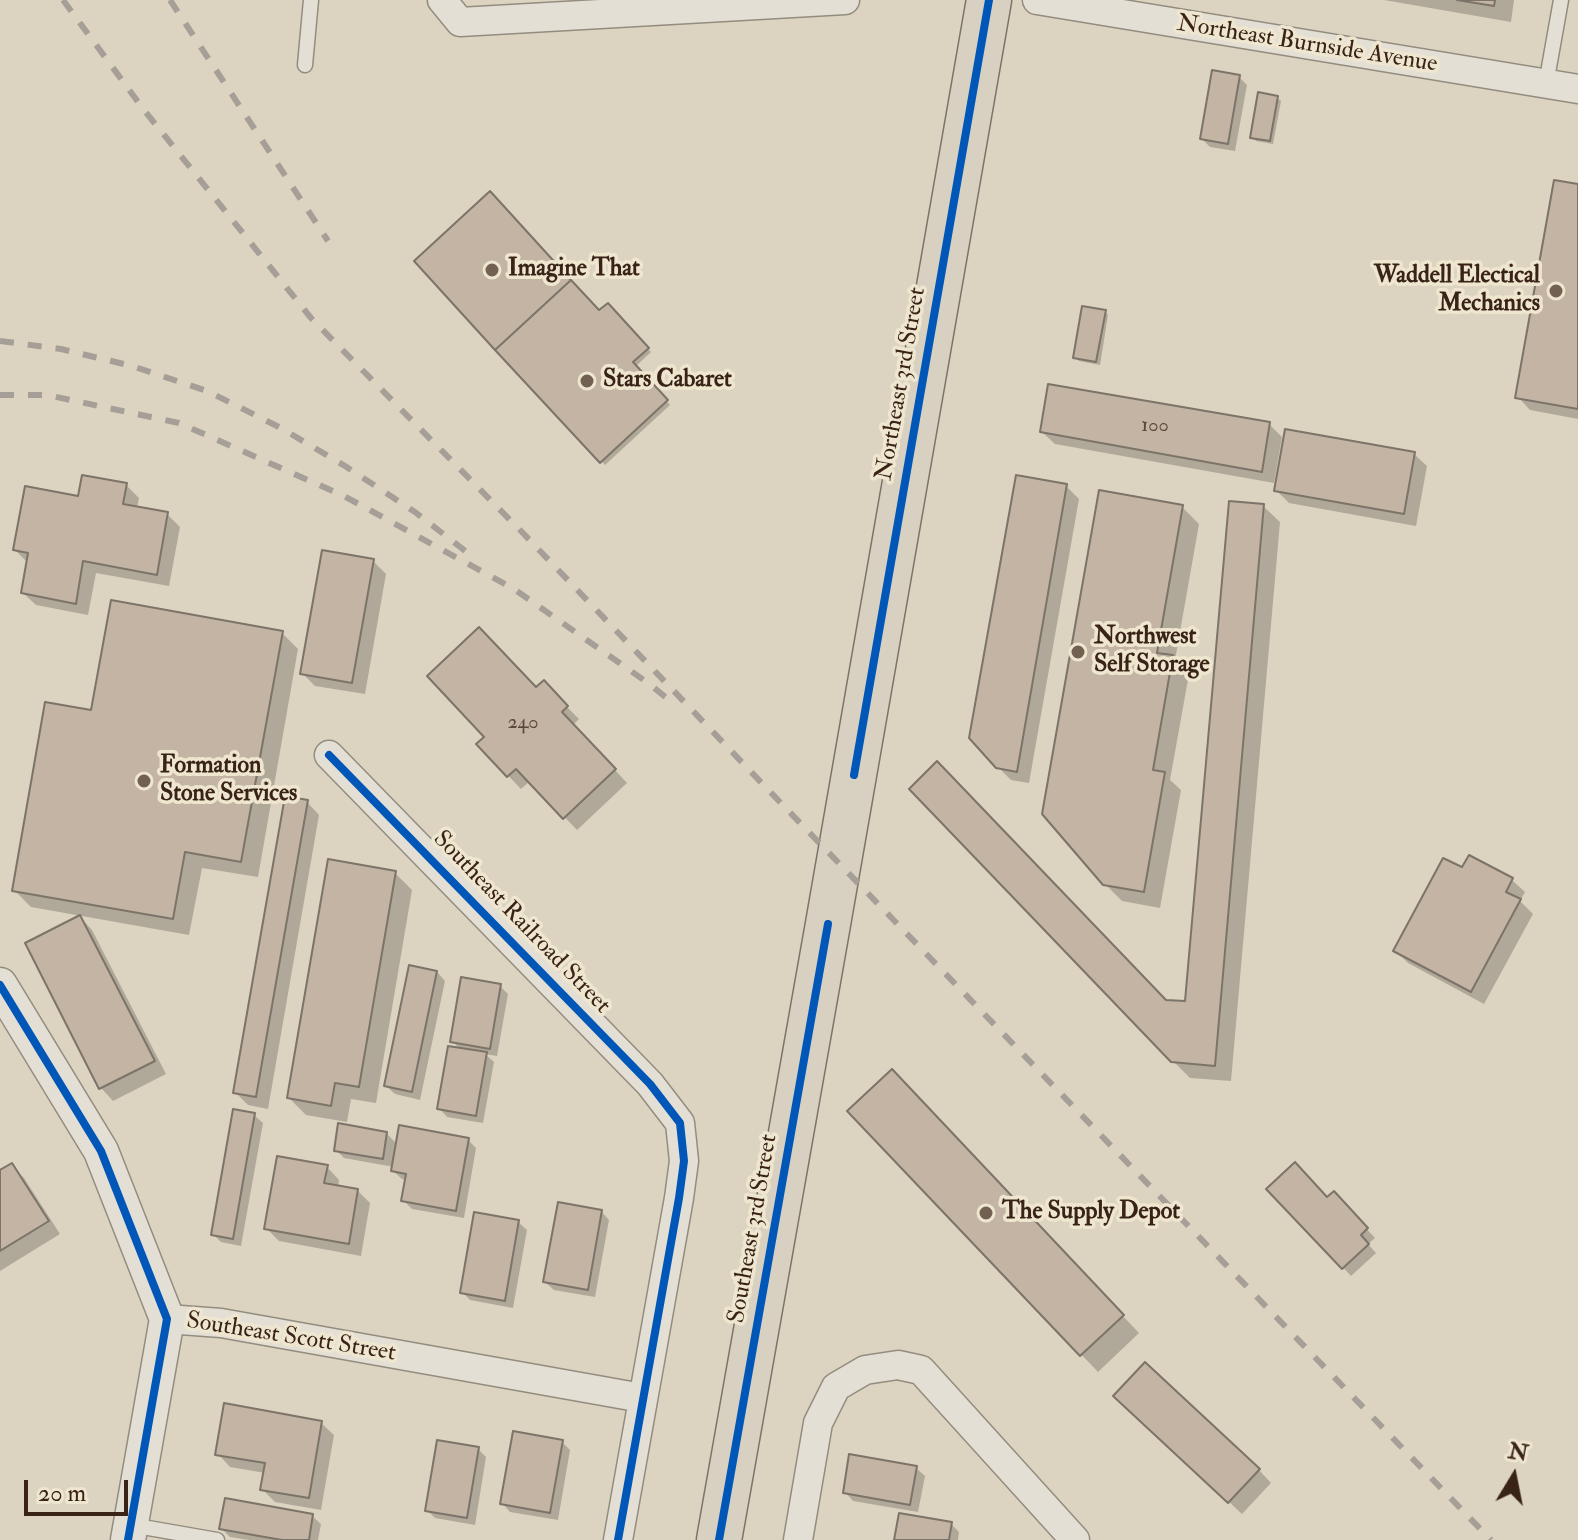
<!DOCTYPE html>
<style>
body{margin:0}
#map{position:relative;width:1578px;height:1540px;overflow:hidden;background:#dcd4c0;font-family:"IM FELL Double Pica",serif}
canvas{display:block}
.north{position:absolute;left:1474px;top:1436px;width:80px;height:80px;-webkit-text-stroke:6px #efe6cf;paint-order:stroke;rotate:10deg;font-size:22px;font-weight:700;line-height:32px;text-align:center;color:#392317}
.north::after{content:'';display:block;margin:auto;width:28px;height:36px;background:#392317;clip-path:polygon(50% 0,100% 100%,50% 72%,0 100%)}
.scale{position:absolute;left:24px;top:1480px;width:104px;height:36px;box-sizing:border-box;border:4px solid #392317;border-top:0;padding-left:10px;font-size:24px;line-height:28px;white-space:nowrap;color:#392317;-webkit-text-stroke:6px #efe6cf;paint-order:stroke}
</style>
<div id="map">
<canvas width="1578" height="1540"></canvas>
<div class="north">N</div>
<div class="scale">20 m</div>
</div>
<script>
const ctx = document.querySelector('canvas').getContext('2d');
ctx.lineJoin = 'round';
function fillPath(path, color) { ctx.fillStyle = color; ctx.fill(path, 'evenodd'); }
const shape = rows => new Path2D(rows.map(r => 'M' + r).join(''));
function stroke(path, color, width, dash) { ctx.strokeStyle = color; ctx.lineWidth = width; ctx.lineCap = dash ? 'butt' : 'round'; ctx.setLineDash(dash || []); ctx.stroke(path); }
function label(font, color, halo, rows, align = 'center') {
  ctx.font = font + ' "IM FELL Double Pica",serif'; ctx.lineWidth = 7; ctx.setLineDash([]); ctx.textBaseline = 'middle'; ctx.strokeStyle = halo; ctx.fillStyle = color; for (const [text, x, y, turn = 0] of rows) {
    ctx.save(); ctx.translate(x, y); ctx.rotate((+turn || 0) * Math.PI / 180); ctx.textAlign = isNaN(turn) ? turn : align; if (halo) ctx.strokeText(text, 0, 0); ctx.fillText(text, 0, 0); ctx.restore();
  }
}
fillPath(shape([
 [1384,0,1514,0,1511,22],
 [1239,77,1247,85,1235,151,1210,147,1202,139],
 [1277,98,1281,101,1273,144,1256,141,1252,137],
 [1578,186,1578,419,1530,410,1518,397],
 [416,261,600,313,607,306,651,352,635,367,670,405,605,465],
 [1105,312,1108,315,1100,365,1079,361,1075,357],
 [1269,424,1282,437,1274,483,1055,444,1042,432],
 [1414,454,1427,466,1416,526,1289,503,1277,491],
 [126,485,139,498,137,508,167,514,180,527,169,586,96,573,88,615,36,605,23,593,28,563,15,550,80,498],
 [1066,486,1079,499,1029,783,1011,780,998,767],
 [1263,506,1280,522,1231,1081,1190,1078,1172,1060,1166,1002,1187,1003],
 [1182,507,1199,524,1175,660,1189,674,1170,780,1181,790,1160,908,1122,901,1104,883],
 [373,561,386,574,365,694,315,686,302,673],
 [282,633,298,649,258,877,202,868,189,935,31,907,14,890,92,713],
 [556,696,579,719,573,725,627,783,577,830,530,781,521,789,479,745],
 [307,802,319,815,268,1109,248,1105,235,1092],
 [1463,870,1512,880,1525,892,1520,901,1533,914,1484,1004,1408,963,1395,950],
 [395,873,412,890,376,1103,351,1099,347,1122,306,1115,289,1098],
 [80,917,92,930,166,1074,113,1101,101,1088,27,944],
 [437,972,445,981,420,1100,395,1094,386,1086],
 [500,986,508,994,497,1056,485,1054,494,1062,483,1123,447,1117,439,1108,461,1050,452,1041],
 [908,1089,1139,1333,1098,1372,850,1111],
 [254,1115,263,1123,241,1246,221,1242,213,1234],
 [387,1134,398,1145,468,1140,476,1148,464,1218,412,1209,404,1201,407,1180,402,1179,393,1171,394,1167,344,1158,336,1150],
 [11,1165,24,1178,60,1234,0,1271,0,1172],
 [327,1167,339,1180,338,1187,358,1191,370,1203,361,1256,279,1241,266,1228],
 [1269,1189,1328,1200,1334,1194,1375,1238,1368,1244,1376,1253,1351,1276],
 [601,1211,609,1220,595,1297,554,1290,545,1282],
 [518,1222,527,1230,513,1308,470,1300,462,1292],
 [1128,1408,1259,1470,1271,1483,1242,1514],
 [321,1423,334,1435,321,1510,275,1502,262,1489,265,1473,230,1467,218,1454],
 [562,1442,570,1450,558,1520,510,1512,502,1503],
 [478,1449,486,1457,475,1525,435,1518,427,1510],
 [916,1468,925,1476,918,1512,853,1501,845,1492],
 [312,1516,321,1524,318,1540,249,1540,230,1537,221,1528],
 [951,1524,959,1532,958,1540,896,1540]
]), '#0003');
const building = shape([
 [1457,0,1495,0,1494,6,1457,0],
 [1212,70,1240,75,1228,144,1200,139,1212,70],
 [1258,92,1278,96,1270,141,1250,138,1258,92],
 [1554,180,1578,184,1578,409,1515,398,1554,180],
 [490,191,571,280,495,350,414,261,490,191],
 [571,280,599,310,608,303,649,348,633,362,668,400,600,463,495,350,571,280],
 [1082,306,1106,310,1096,362,1073,358,1082,306],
 [1048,384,1270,422,1262,472,1040,432,1048,384],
 [1285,429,1415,452,1404,514,1274,491,1285,429],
 [82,475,127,483,123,504,168,512,157,575,83,561,76,604,21,593,28,553,13,550,25,486,78,496,82,475],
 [1016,475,1067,484,1017,772,996,768,969,738,1016,475],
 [1099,490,1183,505,1157,653,1173,655,1153,770,1165,772,1144,892,1103,885,1042,814,1099,490],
 [1229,501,1264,504,1215,1066,1171,1062,909,789,937,761,1166,1000,1185,1001,1229,501],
 [322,550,374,559,352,683,300,674,322,550],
 [111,600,283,631,241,862,185,852,173,919,12,891,45,702,91,710,111,600],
 [479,627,536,687,544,680,568,706,562,712,616,769,563,819,516,769,507,777,476,744,484,737,427,676,479,627],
 [285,796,308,800,256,1097,233,1093,285,796],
 [1469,855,1513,878,1506,892,1521,899,1471,992,1393,951,1443,858,1462,867,1469,855],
 [328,859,396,871,359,1087,335,1083,331,1106,287,1098,328,859],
 [80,915,155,1061,99,1089,25,943,80,915],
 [409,965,437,971,412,1092,384,1086,409,965],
 [461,977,501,984,490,1049,450,1042,461,977],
 [448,1046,487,1052,476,1116,437,1109,448,1046],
 [892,1069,1124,1315,1080,1356,847,1111,892,1069],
 [233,1109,255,1113,233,1239,211,1235,233,1109],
 [338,1123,387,1132,383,1159,334,1151,338,1123],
 [399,1125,469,1138,456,1211,401,1201,406,1174,391,1171,399,1125],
 [277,1156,328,1165,324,1183,358,1189,349,1244,264,1229,277,1156],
 [1295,1162,1327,1197,1334,1191,1368,1228,1361,1235,1369,1244,1342,1269,1266,1189,1295,1162],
 [12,1163,49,1221,0,1251,0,1170,12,1163],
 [558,1202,602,1210,588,1290,543,1282,558,1202],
 [474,1212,519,1220,505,1301,460,1293,474,1212],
 [1145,1362,1260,1469,1228,1503,1113,1396,1145,1362],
 [224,1403,322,1421,309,1498,260,1490,265,1463,215,1455,224,1403],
 [513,1431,563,1440,550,1513,500,1504,513,1431],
 [437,1440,479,1447,467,1518,425,1511,437,1440],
 [849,1454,917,1466,910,1505,843,1493,849,1454],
 [225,1498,313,1514,309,1540,282,1540,219,1529,225,1498],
 [899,1513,952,1522,949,1540,894,1540,899,1513]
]);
fillPath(building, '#c3b4a3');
stroke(building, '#7c7469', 2);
const service = shape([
 [305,65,311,0],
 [1546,84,1561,0],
 [131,1525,217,1540]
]);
const minor = shape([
 [442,0,460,22,845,0],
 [1037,0,1578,89],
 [329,755,650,1084,680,1123,684,1161,679,1198,618,1540],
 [167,1319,221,1323,642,1398],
 [798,1540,818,1423,836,1387,865,1370,898,1365,921,1370,1075,1540]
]);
const tertiary = shape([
 [0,985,101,1151,167,1319,128,1540]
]);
const primary = shape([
 [719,1540,828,924,989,0]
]);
stroke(service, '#938c7f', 17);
stroke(minor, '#938c7f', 31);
stroke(tertiary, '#938c7f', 37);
stroke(primary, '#7c7469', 47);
stroke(service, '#e4dfd5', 14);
stroke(minor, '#e4dfd5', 28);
stroke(tertiary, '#e4dfd5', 34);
stroke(primary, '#d8d0c1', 44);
stroke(shape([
 [63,0,144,110,311,318,521,531,777,799,1491,1540],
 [170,0,328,241],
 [0,341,61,349,132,366,207,391,281,428,345,466,415,512,473,557],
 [0,395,47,395,179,423,344,496,514,589,648,683,673,703]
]), '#a59f97', 6, [14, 14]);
stroke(shape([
 [329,755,650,1084,680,1123,684,1161,679,1198,618,1540],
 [854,775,989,0],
 [0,985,101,1151,167,1319,128,1540],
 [719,1540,828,924]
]), '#0057b8', 8);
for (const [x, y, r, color] of [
 [492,270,8,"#726152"],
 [1556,291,8,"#726152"],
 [587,381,8,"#726152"],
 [1078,652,8,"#726152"],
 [144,781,8,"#726152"],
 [986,1213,8,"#726152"]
]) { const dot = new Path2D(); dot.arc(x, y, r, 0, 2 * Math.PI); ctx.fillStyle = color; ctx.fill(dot); stroke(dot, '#efe6cf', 3); }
label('20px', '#5c473a', null, [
 ["100",1155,427],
 ["240",523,724]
]);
label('24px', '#392317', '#efe6cf', [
 ["Northeast Burnside Avenue",1307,45,9],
 ["Northeast 3rd Street",902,384,-80],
 ["Southeast Railroad Street",521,923,46],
 ["Southeast 3rd Street",754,1229,-80],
 ["Southeast Scott Street",291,1338,9]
]);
label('bold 24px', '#392317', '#efe6cf', [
 ["Imagine That",508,270],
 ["Waddell Electical",1540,277,"right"],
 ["Mechanics",1540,305,"right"],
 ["Stars Cabaret",603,381],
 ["Northwest",1094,638],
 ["Self Storage",1094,666],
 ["Formation",160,767],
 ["Stone Services",160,795],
 ["The Supply Depot",1002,1213]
], 'left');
</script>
